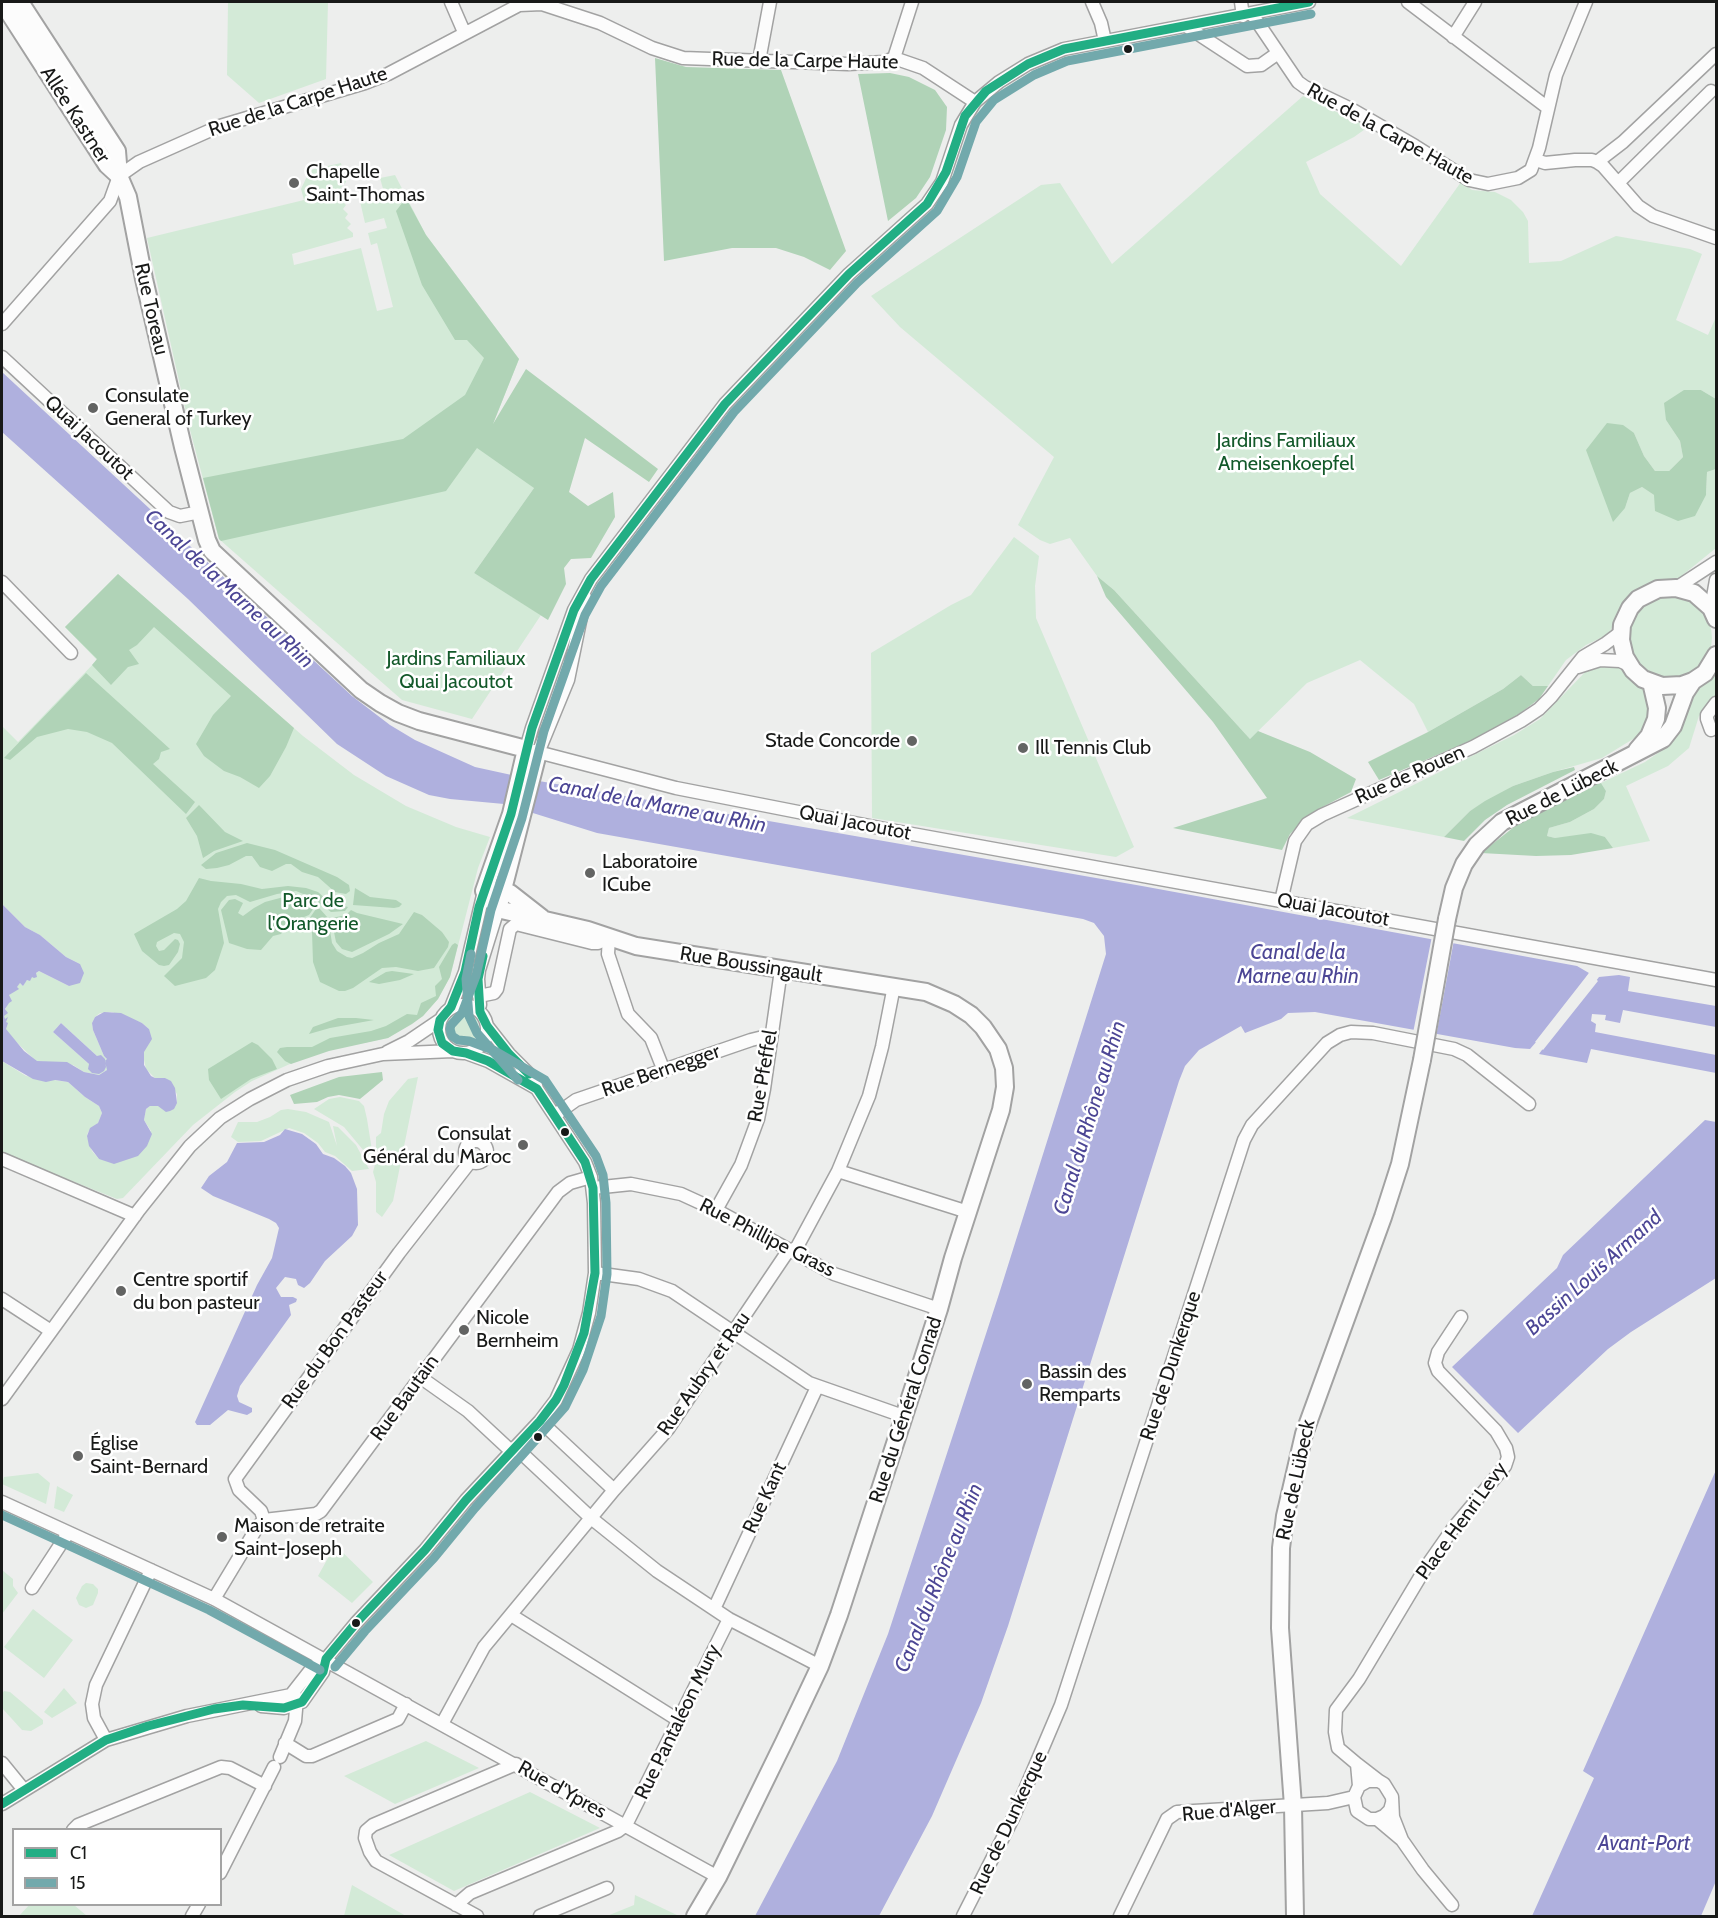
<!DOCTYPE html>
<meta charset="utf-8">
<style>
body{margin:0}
#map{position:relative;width:1718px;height:1918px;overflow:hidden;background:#edeeed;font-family:Cabin,sans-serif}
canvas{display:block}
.frame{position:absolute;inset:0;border:3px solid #181918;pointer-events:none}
.legend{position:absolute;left:12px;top:1828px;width:210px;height:78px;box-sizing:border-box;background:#fff;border:2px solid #a3a3a3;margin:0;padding:8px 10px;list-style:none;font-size:18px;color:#181918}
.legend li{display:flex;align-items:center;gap:12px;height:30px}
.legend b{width:30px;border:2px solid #a3a3a3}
</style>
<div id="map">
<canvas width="1718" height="1918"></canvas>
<div class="frame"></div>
<ul class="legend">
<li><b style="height:8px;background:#22ae84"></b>C1</li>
<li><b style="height:8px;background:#72a9ac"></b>15</li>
</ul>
</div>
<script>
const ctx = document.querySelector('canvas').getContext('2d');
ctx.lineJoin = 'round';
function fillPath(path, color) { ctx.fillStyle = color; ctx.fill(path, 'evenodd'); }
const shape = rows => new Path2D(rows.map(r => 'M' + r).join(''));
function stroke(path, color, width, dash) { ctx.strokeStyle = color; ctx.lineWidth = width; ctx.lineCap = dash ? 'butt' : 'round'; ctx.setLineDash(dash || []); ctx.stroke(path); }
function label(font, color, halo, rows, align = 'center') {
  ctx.font = font + ' Cabin,sans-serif'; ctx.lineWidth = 5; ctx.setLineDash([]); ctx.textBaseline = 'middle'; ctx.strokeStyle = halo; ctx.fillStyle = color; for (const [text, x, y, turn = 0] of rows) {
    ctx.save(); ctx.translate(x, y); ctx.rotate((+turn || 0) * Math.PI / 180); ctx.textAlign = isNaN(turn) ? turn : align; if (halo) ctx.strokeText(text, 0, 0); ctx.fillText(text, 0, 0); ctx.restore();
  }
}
fillPath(shape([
 [228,2,328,2,326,79,259,103,227,75],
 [1303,96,1368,127,1354,137,1306,162,1320,194,1401,266,1461,182,1472,190,1495,192,1511,200,1523,212,1528,221,1529,263,1561,261,1616,236,1690,249,1702,254,1676,320,1708,335,1716,317,1716,399,1701,390,1666,420,1680,441,1683,457,1669,471,1655,471,1644,456,1634,433,1625,508,1630,493,1642,487,1654,495,1706,495,1707,472,1716,469,1716,548,1679,578,1660,580,1645,585,1634,593,1618,614,1609,634,1586,645,1566,660,1548,686,1533,686,1521,675,1503,689,1428,732,1414,704,1360,660,1307,683,1250,739,1114,590,1097,576,1070,538,1050,544,1040,540,1018,525,1054,457,900,327,871,296,1041,185,1060,183,1112,264],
 [341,163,346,182,338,191,344,196,341,200,346,205,343,209,348,214,345,218,351,224,347,228,353,233,353,237,292,254,294,265,361,248,377,311,393,307,377,243,371,245,368,233,387,228,384,218,365,223,359,197,361,196,363,202,385,196,380,178,395,175,426,235,519,359,491,429,534,488,474,573,541,615,472,719,402,700,219,539,190,430,147,238,304,200,301,189,310,170],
 [1014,537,1039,556,1035,586,1036,618,1134,847,1116,857,872,818,871,653,951,605,971,595],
 [118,574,303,736,354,775,406,806,456,827,490,837,478,868,450,977,438,999,423,1016,388,1038,329,1050,301,1059,252,1081,235,1092,193,1125,123,1198,117,1199,2,1153,2,1061,26,1076,68,1082,85,1097,99,1106,102,1113,98,1123,88,1132,87,1136,92,1151,99,1159,151,1131,144,1120,146,1109,150,1106,177,1103,177,1094,165,1078,155,1078,146,1069,143,1055,149,1029,142,1023,112,1012,100,1013,95,1017,92,1023,93,1030,104,1056,107,1059,107,1070,99,1075,84,1072,73,1065,36,1061,6,1032,4,1016,9,995,20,983,23,986,25,982,39,971,69,986,80,964,66,957,40,935,25,927,2,904,2,726,18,742,97,660,65,627],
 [61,1023,97,1056,101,1056,104,1059,104,1061,89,1067,89,1064,53,1032],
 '1628 638a42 42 0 1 1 84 0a42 42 0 1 1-84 0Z',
 [1606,664,1618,667,1646,691,1650,701,1649,725,1638,736,1602,758,1553,772,1513,786,1470,811,1444,837,1347,818,1514,735,1540,719,1589,668],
 [1716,669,1716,701,1708,706,1699,716,1689,748,1668,766,1626,786,1650,841,1613,848,1605,837,1555,838,1547,836,1549,828,1570,822,1594,809,1604,799,1606,791,1601,783,1645,762,1668,746,1675,737,1687,699],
 [480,932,485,933,476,1001,461,997,470,973],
 '447 1028a16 16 0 1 1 32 0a16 16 0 1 1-32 0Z',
 [418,1077,393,1201,382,1217,376,1212,376,1182,373,1172,376,1161,376,1137,381,1133,384,1114,389,1101,408,1079],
 [340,1097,359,1101,364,1106,367,1119,374,1163,372,1166,364,1151,344,1127,314,1109,329,1099],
 [288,1109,306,1112,329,1122,337,1146,333,1126,338,1127,356,1145,369,1169,352,1171,335,1156,325,1152,318,1143,304,1133,289,1128,261,1141,238,1142,231,1137,238,1122,257,1122,270,1117,281,1110],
 [38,1473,50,1483,46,1504,2,1484,4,1477],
 [57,1486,73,1495,64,1512,54,1508],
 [333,1543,373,1582,352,1603,318,1576,328,1558,327,1546],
 [2,1570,13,1579,13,1586,18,1593,2,1614],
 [86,1583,93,1584,98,1589,98,1593,93,1605,86,1608,79,1605,76,1598,82,1586],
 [33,1609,73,1640,44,1678,4,1647],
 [64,1688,77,1703,52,1718,44,1712],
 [4,1691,10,1692,43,1720,43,1724,31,1731,22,1730,2,1708,2,1694],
 [426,1741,479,1768,395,1804,344,1776],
 [530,1792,600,1828,454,1891,389,1855],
 [352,1885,406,1916,344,1916],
 [635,1895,679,1916,607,1916,634,1905],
 [30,1904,74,1905,87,1916,19,1916]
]), '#d3ead7');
fillPath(shape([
 [655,58,686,67,781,70,846,251,830,270,804,257,776,248,732,248,664,261],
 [890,73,909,77,935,90,947,107,946,130,930,177,916,198,888,221,858,74],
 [406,198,426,235,519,359,493,424,526,369,658,469,649,482,585,438,569,492,588,506,613,492,615,517,591,558,571,559,564,568,566,584,548,620,474,573,534,488,477,448,446,491,221,541,219,539,203,478,403,439,465,395,484,358,467,340,455,340,422,285,396,211],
 [1684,390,1701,390,1716,399,1716,469,1707,472,1706,495,1695,516,1678,521,1655,511,1654,495,1642,487,1630,493,1625,508,1613,522,1586,450,1607,423,1623,425,1634,433,1644,456,1655,471,1669,471,1683,457,1680,441,1666,420,1664,403],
 [118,574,294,728,286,747,270,776,259,788,240,777,224,771,204,756,196,744,213,715,231,696,154,627,137,645,129,650,139,664,128,667,111,685,92,665,97,659,65,627],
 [1097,576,1114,590,1250,739,1258,731,1310,752,1356,779,1351,792,1315,811,1290,834,1282,850,1173,828,1267,798,1213,722,1106,597],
 [86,673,170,749,161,752,159,759,153,764,195,802,186,814,112,743,87,732,68,729,37,737,10,760,4,758],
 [1521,675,1533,686,1548,686,1539,699,1523,711,1495,730,1379,780,1368,762,1428,732,1503,689],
 [1574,767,1575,770,1507,805,1485,820,1464,841,1444,837,1470,811,1485,801,1513,786,1553,772],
 [1601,783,1606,791,1604,799,1594,809,1570,822,1549,828,1547,836,1555,838,1591,833,1605,837,1613,848,1571,855,1536,856,1481,853,1514,827,1554,804,1590,785],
 [199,805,225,832,243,841,214,851,203,858,197,836,186,818],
 [247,843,275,850,337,877,349,885,350,891,346,894,335,892,318,877,302,872,291,864,286,864,272,871,260,867,252,856,246,856,229,865,217,868,206,869,201,865,216,853],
 [199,878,211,881,241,884,262,889,288,886,306,888,318,892,329,902,348,907,345,911,331,912,313,898,296,891,277,894,250,902,236,895,227,896,221,902,218,909,224,943,215,970,206,978,175,986,164,976,182,958,184,942,180,934,174,933,157,942,156,946,159,951,164,950,175,939,178,940,180,944,178,952,169,965,164,966,159,965,142,951,134,934,177,909,186,901],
 [355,888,370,897,396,900,402,904,399,907,394,908,353,905],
 [295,894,307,898,316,905,309,915,304,917,293,918,281,934,273,936,261,950,247,949,229,943,221,910,229,900,235,899,243,903,238,913,243,916,254,908,265,902],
 [316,909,320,909,328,918,332,943,337,951,347,957,352,958,363,953,379,943,399,934,414,912,422,915,442,932,449,942,448,947,434,968,418,971,396,967,382,968,353,988,345,991,339,991,320,982,313,962,312,932,309,919],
 [351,910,357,913,403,924,389,934,352,952,342,949,336,942,332,922,332,918,346,915],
 [455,943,458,945,450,977,438,999,423,1016,412,1024,388,1038,329,1051,291,1064,285,1061,277,1052,280,1048,287,1047,312,1047,330,1038,371,1031,386,1026,407,1014,417,1015,421,1003,436,996,435,986,442,979,439,967,452,945],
 [392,971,414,974,400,980,379,984,369,982,386,972],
 [338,1018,356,1018,374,1020,330,1028,309,1034,313,1027],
 [252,1042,258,1045,272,1059,277,1069,251,1079,221,1099,209,1080,208,1069],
 [382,1072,383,1080,360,1099,339,1095,328,1097,317,1102,294,1104,290,1095,339,1077]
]), '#b0d3b7');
fillPath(shape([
 [2,372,352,696,390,725,415,740,475,767,539,781,1142,886,1577,966,1589,973,1586,978,1596,981,1599,977,1619,975,1630,977,1628,991,1716,1006,1716,1027,1623,1010,1620,1023,1605,1020,1606,1015,1592,1014,1591,1021,1596,1024,1595,1032,1716,1055,1716,1073,1591,1049,1587,1063,1539,1054,1547,1043,1537,1041,1530,1049,1515,1048,1315,1012,1288,1013,1281,1019,1245,1033,1241,1026,1199,1050,1185,1066,1179,1081,1008,1626,981,1703,932,1816,879,1916,755,1916,837,1761,888,1634,999,1294,1106,954,1104,936,1094,923,1083,919,597,833,504,804,450,799,429,795,386,776,337,744,188,599,2,432],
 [2,904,25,927,40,935,66,957,80,964,84,973,80,983,69,986,39,971,36,973,37,977,34,978,32,977,30,981,27,980,23,986,20,983,17,987,19,989,9,995,12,1001,9,1003,5,1009,8,1013,4,1016,5,1019,8,1017,6,1022,8,1023,6,1029,24,1051,37,1061,67,1062,84,1072,99,1075,107,1070,105,1061,107,1059,104,1056,93,1030,92,1023,95,1017,104,1012,121,1013,142,1023,149,1029,152,1039,144,1052,144,1065,151,1076,155,1078,165,1078,171,1081,175,1088,177,1103,174,1109,170,1111,166,1112,158,1106,150,1106,146,1109,144,1120,152,1134,147,1146,138,1156,114,1164,99,1159,89,1146,87,1136,90,1128,98,1123,102,1113,99,1106,85,1097,68,1082,55,1080,46,1082,33,1079,2,1061],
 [61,1023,97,1056,101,1055,105,1059,106,1067,104,1071,99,1074,92,1073,88,1069,89,1064,53,1032],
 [1705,1120,1716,1122,1716,1278,1631,1332,1608,1349,1518,1433,1452,1367,1557,1268,1563,1255],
 [285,1129,302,1134,316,1144,323,1154,334,1158,345,1166,351,1173,357,1189,358,1225,352,1236,325,1261,310,1283,304,1288,298,1285,296,1279,285,1277,276,1288,281,1297,293,1297,297,1299,296,1302,289,1305,291,1315,240,1386,237,1396,239,1402,252,1408,252,1412,247,1415,228,1410,210,1425,197,1425,195,1422,257,1285,272,1258,279,1228,276,1223,269,1219,213,1196,201,1188,209,1176,227,1162,237,1143,264,1142,280,1135],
 [1716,1470,1716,1881,1701,1916,1532,1916,1594,1778,1583,1771]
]), '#afb0de');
fillPath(shape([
 [1432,936,1454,940,1436,1037,1413,1033],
 [1589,973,1598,981,1543,1050,1540,1047,1542,1045,1535,1042]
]), '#edeeed');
const minor = shape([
 [451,2,464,32],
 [1092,2,1101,23,1105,41],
 [1241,2,1243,16],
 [1309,2,1064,49,1028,64,999,82,975,102,961,125,942,182,927,204,849,274,725,404,591,579,574,610,532,728,526,749,676,788,890,830,1716,980],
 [1408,2,1548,108],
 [1252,14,1298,82,1305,87,1351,109,1415,146,1469,180,1488,184,1518,178,1531,170,1539,148,1556,75,1586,2],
 [1186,26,1247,66,1261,65,1278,53],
 [1453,37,1475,2],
 [894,58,912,2],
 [759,61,770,2],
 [1536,160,1545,163,1575,160,1592,160,1597,162,1603,166,1638,206,1653,216,1716,238],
 [1597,162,1623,142,1716,54],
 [1618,183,1711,91],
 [2,324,110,201,119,176,139,162,220,126,365,83,388,74,519,5,542,4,600,23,652,48,683,58,848,64,884,62,894,58,923,68,975,102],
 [2,357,169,512,180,516,200,512],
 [2,582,71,653],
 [1676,588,1716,562],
 [1711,608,1716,580],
 [1578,667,1600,660,1620,661,1629,665],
 [1711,730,1707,719,1707,715,1716,703],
 [538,753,568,680,585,597],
 [1281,901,1295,841,1307,824,1322,815,1473,747,1521,721,1539,709,1551,697,1583,657,1605,644,1621,632],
 [609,937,608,954,628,1014,651,1038,664,1071],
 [479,996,494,993,497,989,510,929,516,924,592,943,598,943,609,937],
 '439 1029a24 24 0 1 1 48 0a24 24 0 1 1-48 0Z',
 [480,1005,478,979,479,970,498,909],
 [451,1007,465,972,484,891],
 [387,1052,409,1041,440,1020],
 [466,1053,488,1061,536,1088],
 [555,1115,576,1100,751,1040,771,1035],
 '465 1152a11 11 0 1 1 22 0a11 11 0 1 1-22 0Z',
 [2,1159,135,1216],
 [838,1171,968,1212],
 [593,1188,631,1184,681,1194,716,1210,834,1274,939,1309],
 [716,1210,741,1165,758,1119,764,1089,781,970],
 [595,1273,639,1279,672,1291,809,1383,903,1416],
 [2,1299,51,1331],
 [420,1377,468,1411,511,1451],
 [2,1399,139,1210,190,1146,220,1118,250,1099,287,1080,328,1066,383,1054,453,1051],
 [540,1421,614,1490],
 [515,1447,591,1518,657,1571,729,1619,820,1666],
 [2,1502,214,1599,718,1877],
 [264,1520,261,1511,239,1490,235,1479,399,1253,470,1162],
 [32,1588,68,1533],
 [214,1599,258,1526,264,1520,316,1514,321,1511,558,1192,570,1183,591,1177],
 [714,1609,817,1387],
 [511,1615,678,1720],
 [261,1706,284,1708,302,1702,323,1672,326,1659],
 [442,1724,484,1647,614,1490,668,1429,786,1254,797,1247,838,1171,869,1096,882,1047,894,986],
 [106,1740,94,1718,92,1704,96,1685,151,1570],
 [285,1743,306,1756,312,1756,398,1719,406,1704],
 [280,1757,295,1721,297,1698],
 [2,1763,24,1790],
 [1357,1764,1338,1748,1335,1732,1336,1710,1359,1679,1426,1567,1454,1527,1505,1466,1508,1457,1506,1448,1496,1431,1438,1371,1435,1363,1438,1352,1461,1317],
 [1359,1786,1357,1764,1379,1781],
 [1392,1803,1390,1810,1384,1816,1377,1819,1369,1819,1357,1811,1354,1797,1359,1786,1368,1781,1379,1781,1384,1784,1392,1797,1393,1817,1402,1840],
 [2,1804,106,1740,187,1716,291,1695,313,1667,326,1659,356,1623,425,1550,466,1500,540,1421,556,1400,579,1350,589,1313,595,1273,594,1203,591,1177,585,1162,537,1089,534,1079,509,1054,487,1026],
 [1377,1819,1402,1840,1423,1870,1452,1905],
 [73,1830,78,1825,221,1767,230,1768,265,1786],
 [220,1873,274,1767],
 [456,1905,470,1893,618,1831,626,1825,729,1619],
 [192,1916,199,1904],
 [477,1916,376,1861,370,1852,365,1838,366,1831,373,1825,516,1764],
 [540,1916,607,1888],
 [963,1916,1013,1818,1061,1705,1244,1140,1252,1125,1327,1043,1340,1035,1351,1032,1373,1033,1454,1049,1467,1055,1529,1104],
 [1120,1916,1167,1819,1177,1812,1328,1803,1354,1797]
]);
const major = shape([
 [2,2,107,165,119,176,128,197,144,279,183,447,207,540,212,551,361,690,380,703,398,713,419,721,526,749,511,814,484,891],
 [20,2,117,151,119,176],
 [1716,619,1711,608,1694,593,1676,588,1658,589,1638,599,1630,608,1622,625,1621,640,1625,657,1633,670,1643,679,1662,686,1682,685,1693,681,1705,673,1716,655],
 [1637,750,1649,736,1656,719,1657,708,1651,682],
 [484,891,498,909,506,911,588,930,636,946,926,992,954,1004,971,1015,983,1027,998,1049,1004,1068,1005,1087,1001,1110,953,1258,939,1309,839,1615,820,1666,784,1742,718,1877,695,1916],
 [494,891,503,890,510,893,542,918],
 [498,909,538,753],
 [1447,919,1454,888,1464,864,1477,845,1502,822,1663,739,1673,726,1685,693,1693,681],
 [1295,1916,1293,1806,1280,1628,1281,1548,1285,1516,1304,1434,1383,1217,1400,1164,1422,1060]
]);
stroke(minor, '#a2a2a2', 15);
stroke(major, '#a2a2a2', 20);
stroke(minor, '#fcfcfc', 12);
stroke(major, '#fcfcfc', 16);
const majorBridge = shape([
 [1422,1060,1447,919]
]);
stroke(majorBridge, '#a2a2a2', 20, []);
stroke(majorBridge, '#fcfcfc', 16);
stroke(shape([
 [483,956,478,979,480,1012,487,1026,509,1054,529,1074],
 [2,1804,106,1740,148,1726,214,1709,243,1705,284,1708,302,1702,323,1672,326,1659,356,1623,425,1550,466,1500,540,1421,556,1400,564,1385,584,1333,595,1273,593,1188,585,1162,537,1089,488,1061,466,1053,453,1051,442,1043,438,1030,440,1020,451,1007,465,972,479,907,511,814,532,728,574,610,591,579,725,404,849,274,927,204,946,172,965,116,986,91,1028,64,1064,49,1309,2]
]), '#22ae84', 9);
stroke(shape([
 [471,954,466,979,469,1016,477,1033,518,1080],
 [2,1515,209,1610,320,1670],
 [335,1667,365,1631,434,1558,475,1508,565,1407,583,1370,601,1316,607,1274,606,1203,603,1175,596,1156,545,1080,493,1050,469,1041,458,1040,452,1036,450,1029,451,1025,462,1013,476,976,491,910,522,818,544,731,585,615,601,586,734,412,857,283,937,211,957,177,976,122,994,100,1034,75,1067,61,1311,14]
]), '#72a9ac', 9);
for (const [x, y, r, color] of [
 [1128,49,5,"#181918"],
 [294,183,6,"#636463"],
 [93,408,6,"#636463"],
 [912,741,6,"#636463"],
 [1023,748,6,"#636463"],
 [590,873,6,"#636463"],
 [565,1132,5,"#181918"],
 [523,1145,6,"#636463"],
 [121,1291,6,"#636463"],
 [464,1330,6,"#636463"],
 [1027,1384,6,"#636463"],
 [538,1437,5,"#181918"],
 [78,1456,6,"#636463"],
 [222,1537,6,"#636463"],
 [356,1623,5,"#181918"]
]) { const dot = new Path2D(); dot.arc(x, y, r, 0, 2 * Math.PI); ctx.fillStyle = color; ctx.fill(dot); stroke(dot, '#fff', 2); }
label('20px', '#181918', '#fff', [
 ["Rue de la Carpe Haute",805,61,1],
 ["Rue de la Carpe Haute",298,102,-18],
 ["Allée Kastner",75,115,57],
 ["Rue de la Carpe Haute",1390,134,29],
 ["Rue Toreau",151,309,77],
 ["Quai Jacoutot",89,438,43],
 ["Rue de Rouen",1410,775,-24],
 ["Rue de Lübeck",1562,793,-27],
 ["Quai Jacoutot",855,823,11],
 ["Quai Jacoutot",1333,910,10],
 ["Rue Boussingault",751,965,9],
 ["Rue Bernegger",661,1071,-19],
 ["Rue Pfeffel",763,1076,-80],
 ["Rue Phillipe Grass",767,1238,27],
 ["Rue du Bon Pasteur",335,1340,-54],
 ["Rue de Dunkerque",1171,1366,-72],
 ["Rue Aubry et Rau",704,1374,-55],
 ["Rue Bautain",405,1398,-54],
 ["Rue du Général Conrad",906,1410,-72],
 ["Rue de Lübeck",1296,1480,-78],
 ["Rue Kant",765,1498,-65],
 ["Place Henri Levy",1462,1521,-54],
 ["Rue Pantaléon Mury",678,1722,-64],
 ["Rue d'Ypres",562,1790,29],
 ["Rue d'Alger",1229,1811,-5],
 ["Rue de Dunkerque",1009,1823,-65]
]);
label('20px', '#181918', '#fff', [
 ["Chapelle",306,172],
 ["Saint-Thomas",306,195],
 ["Consulate",105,396],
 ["General of Turkey",105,419],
 ["Stade Concorde",900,741,"right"],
 ["Ill Tennis Club",1035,748],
 ["Laboratoire",602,862],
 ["ICube",602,885],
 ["Consulat",511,1134,"right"],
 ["Général du Maroc",511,1157,"right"],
 ["Centre sportif",133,1280],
 ["du bon pasteur",133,1303],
 ["Nicole",476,1318],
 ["Bernheim",476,1341],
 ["Bassin des",1039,1372],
 ["Remparts",1039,1395],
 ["Église",90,1444],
 ["Saint-Bernard",90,1467],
 ["Maison de retraite",234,1526],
 ["Saint-Joseph",234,1549]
], 'left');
label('20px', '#13592a', '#fff', [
 ["Jardins Familiaux",1286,441],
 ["Ameisenkoepfel",1286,464],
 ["Jardins Familiaux",456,659],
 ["Quai Jacoutot",456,682],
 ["Parc de",313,901],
 ["l'Orangerie",313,924]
]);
label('italic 21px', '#4c4695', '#fff', [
 ["Canal de la Marne au Rhin",229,589,43],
 ["Canal de la Marne au Rhin",657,805,11],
 ["Canal de la",1298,953],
 ["Marne au Rhin",1298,977],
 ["Canal du Rhône au Rhin",1090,1118,-73],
 ["Bassin Louis Armand",1594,1273,-42],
 ["Canal du Rhône au Rhin",939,1578,-68],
 ["Avant-Port",1644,1844]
]);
</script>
